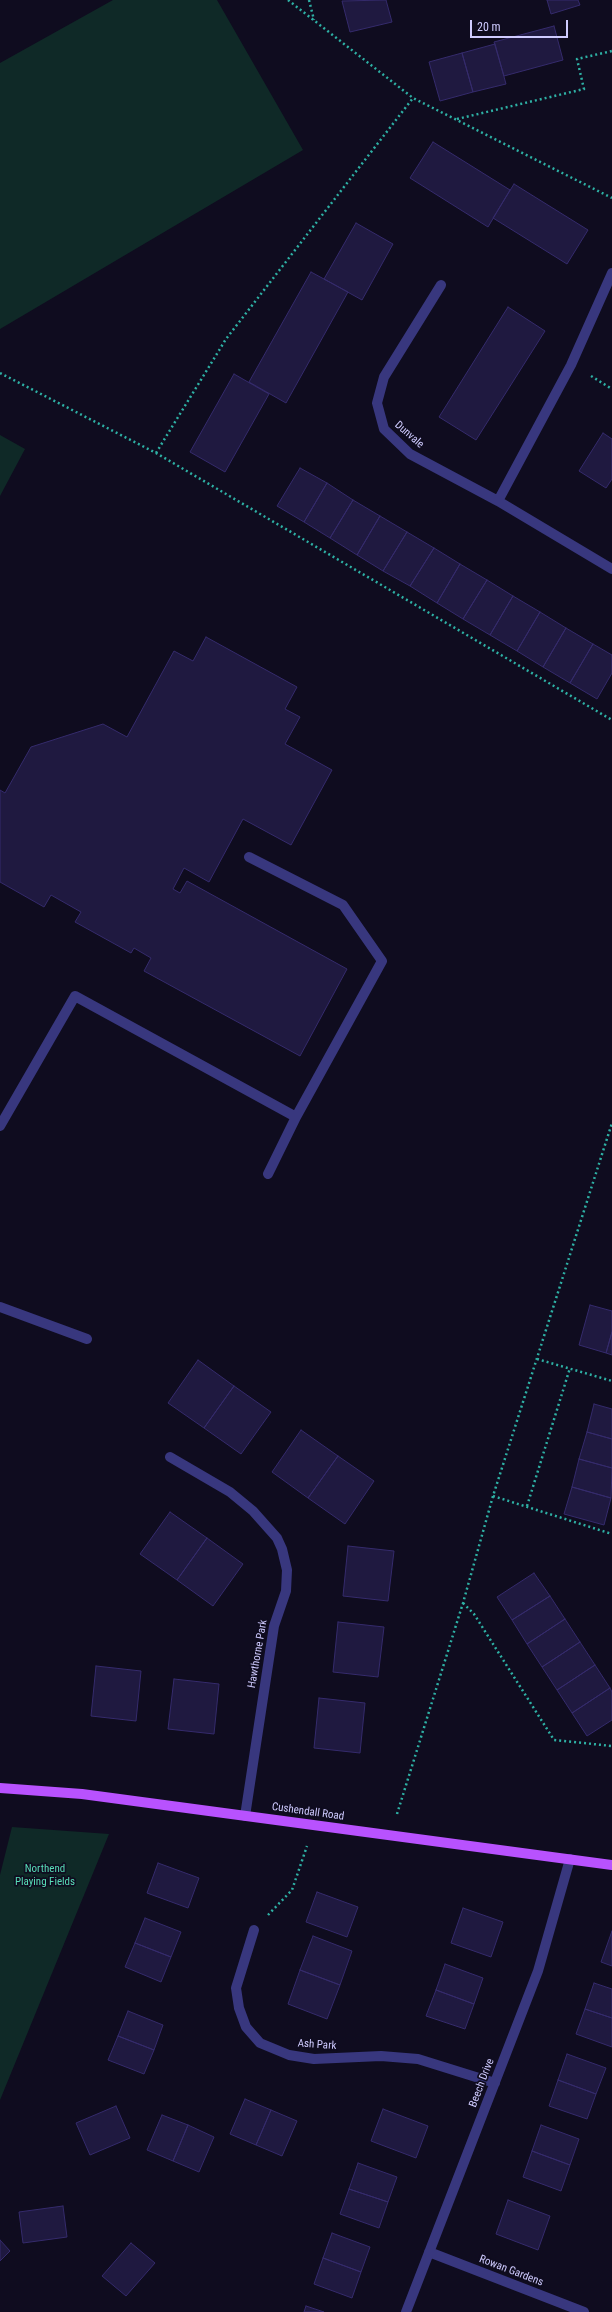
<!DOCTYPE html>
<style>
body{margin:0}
#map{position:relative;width:612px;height:2312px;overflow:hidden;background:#0f0c1f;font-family:"Roboto Condensed",sans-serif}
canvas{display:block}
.scale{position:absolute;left:470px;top:20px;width:98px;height:18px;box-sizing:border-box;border:2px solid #cfcbff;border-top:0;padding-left:5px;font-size:12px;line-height:14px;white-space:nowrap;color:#cfcbff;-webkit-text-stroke:3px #0f0c1f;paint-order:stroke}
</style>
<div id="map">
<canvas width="612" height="2312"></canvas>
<div class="scale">20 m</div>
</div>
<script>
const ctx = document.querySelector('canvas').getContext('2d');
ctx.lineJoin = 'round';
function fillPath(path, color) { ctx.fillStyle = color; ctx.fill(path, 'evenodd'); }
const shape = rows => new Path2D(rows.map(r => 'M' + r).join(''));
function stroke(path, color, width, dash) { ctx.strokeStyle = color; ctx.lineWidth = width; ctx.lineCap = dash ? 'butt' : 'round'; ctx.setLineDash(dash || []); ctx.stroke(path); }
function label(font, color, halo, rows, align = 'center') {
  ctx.font = font + ' "Roboto Condensed",sans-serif'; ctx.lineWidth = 3.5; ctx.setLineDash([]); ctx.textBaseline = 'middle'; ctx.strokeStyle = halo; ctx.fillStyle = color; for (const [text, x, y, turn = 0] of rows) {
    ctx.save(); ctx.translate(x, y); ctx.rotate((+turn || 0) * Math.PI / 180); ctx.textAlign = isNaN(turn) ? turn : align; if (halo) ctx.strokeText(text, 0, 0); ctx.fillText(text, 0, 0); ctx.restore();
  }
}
fillPath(shape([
 [113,0,217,0,303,150,0,329,0,63],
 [0,435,25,449,0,496],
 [12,1827,109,1834,0,2100,0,1875]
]), '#0f2927');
const building = shape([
 [386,0,392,22,350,32,342,1,386,0],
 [547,0,578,0,580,5,551,14,547,0],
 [554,26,563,60,504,76,494,42,554,26],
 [495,44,506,84,473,92,462,53,495,44],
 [462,53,473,92,440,101,429,62,462,53],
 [433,142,510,190,488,227,410,178,433,142],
 [514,184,588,230,567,264,493,218,514,184],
 [356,223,393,244,362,300,324,279,356,223],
 [311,272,348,292,286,403,249,382,311,272],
 [508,307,545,331,476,440,439,417,508,307],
 [234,374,269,394,225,472,190,452,234,374],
 [603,433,612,439,612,479,606,488,579,471,603,433],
 [300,468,327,483,304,522,277,506,300,468],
 [327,483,353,500,330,538,304,522,327,483],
 [353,500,380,516,357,555,330,538,353,500],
 [380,516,407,532,383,571,357,555,380,516],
 [407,532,434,548,410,586,383,571,407,532],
 [434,548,460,564,437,603,410,586,434,548],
 [460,564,487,580,463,619,437,603,460,564],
 [487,580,513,596,490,635,463,619,487,580],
 [513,596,540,612,517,651,490,635,513,596],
 [540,612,566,628,543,667,517,651,540,612],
 [566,628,593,644,570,683,543,667,566,628],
 [206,637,297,687,285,709,300,717,285,744,332,770,291,845,243,819,209,882,184,868,173,889,180,893,187,881,347,969,300,1056,144,971,151,958,134,948,131,953,75,922,81,912,51,895,44,907,0,882,0,790,5,793,31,747,103,724,127,737,174,651,193,661,206,637],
 [593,644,612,655,612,673,597,699,570,683,593,644],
 [590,1305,612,1311,612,1332,606,1353,579,1345,590,1305],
 [612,1332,612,1355,606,1353,612,1332],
 [198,1360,234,1386,204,1428,168,1403,198,1360],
 [234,1386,271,1412,241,1454,204,1428,234,1386],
 [594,1404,612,1409,612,1439,587,1432,594,1404],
 [301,1430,338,1456,308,1498,272,1472,301,1430],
 [587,1432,612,1439,612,1468,579,1459,587,1432],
 [338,1456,374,1481,345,1524,308,1498,338,1456],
 [579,1459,612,1468,611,1498,572,1487,579,1459],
 [572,1487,611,1498,604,1525,564,1514,572,1487],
 [170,1512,207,1538,177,1580,140,1554,170,1512],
 [207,1538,243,1564,213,1606,177,1580,207,1538],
 [348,1546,394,1551,388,1601,343,1596,348,1546],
 [534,1573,550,1596,512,1620,497,1597,534,1573],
 [550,1596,565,1619,527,1644,512,1620,550,1596],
 [565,1619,580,1642,542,1667,527,1644,565,1619],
 [338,1622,384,1627,378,1677,333,1672,338,1622],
 [580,1642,595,1665,557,1690,542,1667,580,1642],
 [595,1665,610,1688,572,1713,557,1690,595,1665],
 [96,1666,141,1671,136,1721,91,1716,96,1666],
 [174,1679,219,1684,214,1734,168,1729,174,1679],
 [610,1688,612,1692,612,1720,587,1736,572,1713,610,1688],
 [319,1698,365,1703,360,1753,314,1748,319,1698],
 [158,1863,199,1878,188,1908,147,1893,158,1863],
 [317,1892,358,1907,347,1937,306,1922,317,1892],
 [463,1908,503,1922,491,1957,451,1943,463,1908],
 [145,1918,181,1932,171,1957,135,1943,145,1918],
 [612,1931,612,1966,601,1962,612,1931],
 [313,1936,352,1951,340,1985,300,1970,313,1936],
 [135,1943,171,1957,161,1982,125,1967,135,1943],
 [445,1964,483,1978,474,2004,436,1990,445,1964],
 [300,1970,340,1985,327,2019,288,2004,300,1970],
 [594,1983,612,1989,612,2018,585,2009,594,1983],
 [436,1990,474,2004,465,2029,426,2016,436,1990],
 [585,2009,612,2018,612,2047,576,2034,585,2009],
 [128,2011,163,2025,154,2050,118,2036,128,2011],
 [118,2036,154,2050,144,2074,108,2060,118,2036],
 [567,2054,606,2068,596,2094,558,2080,567,2054],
 [558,2080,596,2094,587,2119,549,2106,558,2080],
 [245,2099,271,2110,256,2145,230,2134,245,2099],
 [116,2106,130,2138,90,2155,76,2123,116,2106],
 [383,2109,428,2126,416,2158,371,2141,383,2109],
 [271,2110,297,2121,282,2156,256,2145,271,2110],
 [162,2115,188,2125,173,2161,147,2150,162,2115],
 [188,2125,214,2137,199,2172,173,2161,188,2125],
 [541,2125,579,2139,570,2165,532,2151,541,2125],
 [532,2151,570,2165,561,2191,523,2177,532,2151],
 [358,2163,397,2177,388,2202,349,2189,358,2163],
 [349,2189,388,2202,379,2228,340,2214,349,2189],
 [508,2200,550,2216,538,2250,496,2234,508,2200],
 [63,2206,67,2237,23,2243,19,2212,63,2206],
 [332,2233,370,2247,361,2272,323,2258,332,2233],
 [0,2240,10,2251,0,2261,0,2240],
 [131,2243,155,2263,126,2296,102,2276,131,2243],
 [323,2258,361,2272,352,2298,314,2284,323,2258],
 [306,2306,324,2312,304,2312,306,2306]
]);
fillPath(building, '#1f1940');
stroke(building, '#352b6c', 1);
stroke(shape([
 [288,0,413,98,612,198],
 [309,0,314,20],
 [457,119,584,89,577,59,612,51],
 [0,373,156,453,612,720],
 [591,376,612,389],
 [156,453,226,339,413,98],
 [537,1359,612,1381],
 [493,1496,612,1534],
 [527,1506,570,1368],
 [463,1603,474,1614,554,1740,612,1746],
 [397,1814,463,1603,493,1496,612,1123],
 [268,1915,292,1890,307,1846]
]), '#2eb0a4', 2.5, [2, 3]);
stroke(shape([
 [249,857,343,905,382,961,296,1117,268,1174],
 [0,1126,75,996,296,1117],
 [0,1307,87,1339]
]), '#38377e', 10);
stroke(shape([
 [441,285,384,377,377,403,384,429,410,454,498,501,612,569],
 [498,501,571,365,612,273],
 [170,1457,230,1492,253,1511,277,1538,282,1549,287,1570,286,1591,274,1626,245,1816],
 [254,1930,236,1988,239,2008,246,2027,260,2043,289,2055,314,2059,381,2056,418,2059,495,2083],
 [429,2252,584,2312],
 [406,2312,538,1971,570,1859]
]), '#38377e', 10);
stroke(shape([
 [0,1788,82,1794,612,1865]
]), '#b852fe', 10);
label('11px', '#cfcbff', '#0f0c1f', [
 ["Dunvale",409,435,41],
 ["Hawthorne Park",258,1654,-80],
 ["Cushendall Road",308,1812,8],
 ["Ash Park",317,2045,4],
 ["Beech Drive",482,2083,-69],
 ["Rowan Gardens",511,2271,21]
]);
label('11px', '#58deb8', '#0f0c1f', [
 ["Northend",45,1869],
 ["Playing Fields",45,1882]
]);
</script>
